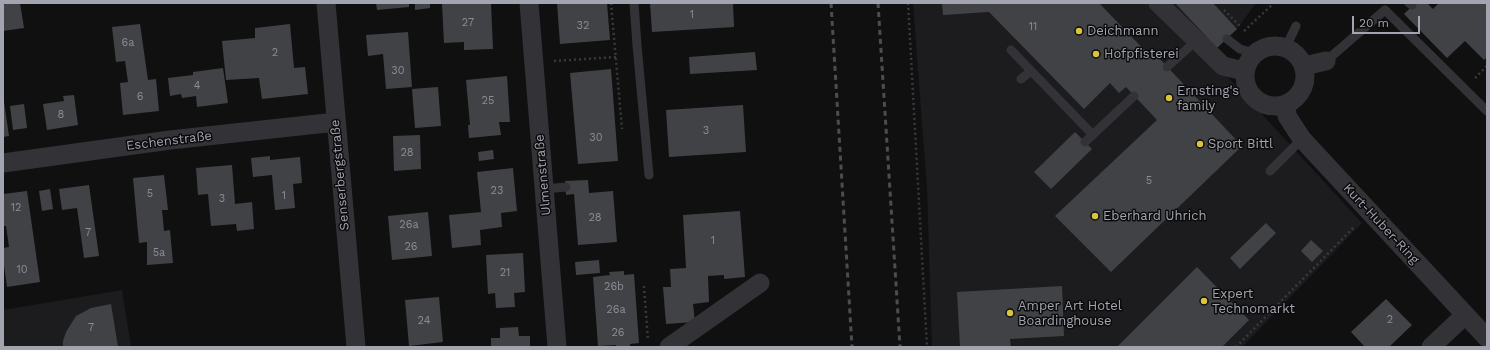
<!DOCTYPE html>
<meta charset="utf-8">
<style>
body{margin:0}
#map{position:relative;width:1490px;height:350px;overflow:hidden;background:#101011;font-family:"Work Sans",sans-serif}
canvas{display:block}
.frame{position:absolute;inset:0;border:4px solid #a2a4b0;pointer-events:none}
.scale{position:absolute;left:1352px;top:16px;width:68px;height:18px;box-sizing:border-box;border:2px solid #a2a4b0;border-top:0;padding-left:5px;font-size:12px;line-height:14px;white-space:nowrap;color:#a2a4b0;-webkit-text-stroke:3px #0b0b0c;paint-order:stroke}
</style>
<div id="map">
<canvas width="1490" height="350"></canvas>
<div class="frame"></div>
<div class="scale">20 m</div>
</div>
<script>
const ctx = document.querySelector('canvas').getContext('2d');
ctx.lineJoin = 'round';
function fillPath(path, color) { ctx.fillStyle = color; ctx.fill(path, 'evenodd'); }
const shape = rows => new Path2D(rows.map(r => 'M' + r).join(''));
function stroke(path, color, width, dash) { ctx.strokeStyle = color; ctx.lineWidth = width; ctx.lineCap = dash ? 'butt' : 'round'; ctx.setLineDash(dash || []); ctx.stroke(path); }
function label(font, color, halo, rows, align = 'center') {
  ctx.font = font + ' "Work Sans",sans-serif'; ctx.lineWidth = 3; ctx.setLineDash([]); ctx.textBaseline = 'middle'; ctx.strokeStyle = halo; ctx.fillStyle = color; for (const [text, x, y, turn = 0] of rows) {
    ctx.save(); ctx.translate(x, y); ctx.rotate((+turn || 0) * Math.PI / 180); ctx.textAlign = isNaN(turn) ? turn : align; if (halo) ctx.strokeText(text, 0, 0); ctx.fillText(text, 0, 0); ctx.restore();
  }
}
fillPath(shape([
 [913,3,1256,3,1237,29,1217,48,1203,50,1362,223,1242,347,932,347,927,189],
 [122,290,131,347,3,347,3,310]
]), '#1c1c1e');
fillPath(shape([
 [9,3,20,3,24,28,3,31,3,5],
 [376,3,409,3,409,7,377,10],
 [415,3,430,3,430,8,415,10],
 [464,3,491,3,493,49,464,50,464,42,444,43,442,4],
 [557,3,607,3,610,40,560,44],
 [650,3,733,3,734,27,652,32],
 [942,3,1099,3,1154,60,1158,57,1242,146,1111,272,1055,216,1157,120,1126,87,1119,93,1110,83,1084,109,989,12,943,15],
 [1175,3,1213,3,1237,29,1217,48],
 [1415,3,1427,3,1433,9,1439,3,1487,3,1487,57,1484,60,1465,41,1447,58,1404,14],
 [140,24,148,80,156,79,159,111,123,115,120,83,128,82,125,61,116,62,112,27],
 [290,24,294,68,305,67,308,94,262,99,259,78,226,80,222,41,255,38,255,28],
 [408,32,412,87,386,89,383,54,368,56,366,35],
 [755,52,757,70,690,74,689,57],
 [223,68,228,103,197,107,196,96,182,98,181,94,170,96,168,78,193,75,193,72],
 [611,69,618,161,578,164,570,73],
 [507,76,510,122,499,122,501,135,469,138,468,125,470,125,466,80],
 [438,87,441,126,415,128,412,89],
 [3,95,9,136,3,137],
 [74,95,78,125,47,130,43,104,64,101,63,96],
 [24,104,27,128,13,130,10,106],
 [743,105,746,152,669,157,666,110],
 [1075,132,1092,149,1051,189,1034,172],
 [420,135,421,169,394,171,393,136],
 [493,150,494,159,479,161,478,152],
 [270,156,270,160,300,157,302,183,293,184,295,208,275,210,272,175,253,177,251,158],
 [232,165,235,204,252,202,254,229,237,231,236,224,211,226,208,194,198,195,196,168],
 [513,168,517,211,501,213,502,227,480,230,481,245,452,248,449,215,481,212,477,172],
 [164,175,168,210,162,210,163,220,164,231,170,230,173,263,147,265,147,242,139,243,133,178],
 [588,180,589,193,613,191,617,242,578,245,574,194,566,195,565,181],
 [89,185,99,256,84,258,77,208,62,210,59,189],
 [50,189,53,209,42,211,39,191],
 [27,191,40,282,7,287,3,258,3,248,9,247,6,226,3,226,3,194],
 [740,211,745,277,724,279,724,275,708,276,709,302,693,304,695,322,666,324,663,287,671,287,670,269,686,268,683,215],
 [428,212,432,256,392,260,388,216],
 [1266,223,1276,233,1240,269,1230,258],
 [1311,240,1323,251,1312,262,1301,251],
 [523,253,525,292,514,293,515,307,496,308,495,293,488,294,486,255],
 [599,260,600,273,576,275,575,262],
 [1197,267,1249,320,1222,347,1117,347],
 [624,271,624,275,634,274,639,343,630,344,630,347,616,347,616,345,598,346,593,277,610,275,609,272],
 [1062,286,1064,336,1010,339,1011,347,960,347,957,292],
 [439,297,443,342,409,346,405,300],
 [1386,299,1412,325,1389,347,1365,347,1351,332],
 [111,304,118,347,63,347,63,341,66,332,76,316,91,308],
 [518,327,519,336,530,336,530,347,491,347,491,338,500,338,500,328]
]), '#414246');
stroke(shape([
 [611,3,622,129],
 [908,3,927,347],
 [1224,10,1241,27],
 [1244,31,1274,3],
 [554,61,616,57],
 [1475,78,1487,66],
 [644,286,648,341],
 [1236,347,1355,226]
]), '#393a3e', 2.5, [2, 3]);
stroke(shape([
 [634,3,637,45,649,175],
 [1409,3,1412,5],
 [1227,39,1240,49,1254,53],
 [1286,47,1296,26],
 [1011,50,1093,135],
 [1326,61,1385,10,1487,111],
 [1167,67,1197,40],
 [1021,79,1031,71],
 [1085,142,1134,96],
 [1270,171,1302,139],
 [544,189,566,187]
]), '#333337', 9);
stroke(shape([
 [326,3,356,347],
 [529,3,557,347],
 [1158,3,1223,66,1244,71],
 '1245 76a30 30 0 1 1 60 0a30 30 0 1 1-60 0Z',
 [1304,66,1326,61],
 [1286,104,1287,116,1302,139,1487,338],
 [3,163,170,140,336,122],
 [669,347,760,283],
 [1431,347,1465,315]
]), '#333337', 19);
stroke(shape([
 [831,3,852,347],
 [878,3,900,347]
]), '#4c4d52', 3, [5, 4]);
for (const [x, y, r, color] of [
 [1079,31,4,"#dbc33d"],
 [1096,54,4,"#dbc33d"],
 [1169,98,4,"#dbc33d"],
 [1200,144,4,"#dbc33d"],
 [1095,216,4,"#dbc33d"],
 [1204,301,4,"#dbc33d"],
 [1010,313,4,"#dbc33d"]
]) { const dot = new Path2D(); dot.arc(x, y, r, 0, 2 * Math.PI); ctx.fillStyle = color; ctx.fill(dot); stroke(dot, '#0b0b0c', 1.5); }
label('11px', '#8a8c96', null, [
 ["1",692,15],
 ["27",468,23],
 ["32",583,26],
 ["11",1033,27],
 ["6a",128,43],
 ["2",275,53],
 ["30",398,71],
 ["4",197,86],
 ["6",140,97],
 ["25",488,101],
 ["8",61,115],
 ["3",706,131],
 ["30",596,138],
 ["28",407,153],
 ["5",1149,181],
 ["23",497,191],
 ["5",150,194],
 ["1",284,196],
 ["3",222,199],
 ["12",16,208],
 ["28",595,218],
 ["26a",409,225],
 ["7",88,233],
 ["1",713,241],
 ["26",411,247],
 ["5a",159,253],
 ["10",22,270],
 ["21",505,273],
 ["26b",614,287],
 ["26a",616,310],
 ["2",1390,320],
 ["24",424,321],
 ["7",91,328],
 ["26",618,333]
]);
label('13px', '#a2a4b0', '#0b0b0c', [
 ["Deichmann",1087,31],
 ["Hofpfisterei",1104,54],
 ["Ernsting's",1177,91],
 ["family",1177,106],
 ["Sport Bittl",1208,144],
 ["Eberhard Uhrich",1103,216],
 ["Expert",1212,294],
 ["Technomarkt",1212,309],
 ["Amper Art Hotel",1018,306],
 ["Boardinghouse",1018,321]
], 'left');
label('13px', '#a2a4b0', '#0b0b0c', [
 ["Eschenstraße",169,141,-7],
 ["Senserbergstraße",340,175,-95],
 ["Ulmenstraße",543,175,-95],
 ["Kurt-Huber-Ring",1381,224,47]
]);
</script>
